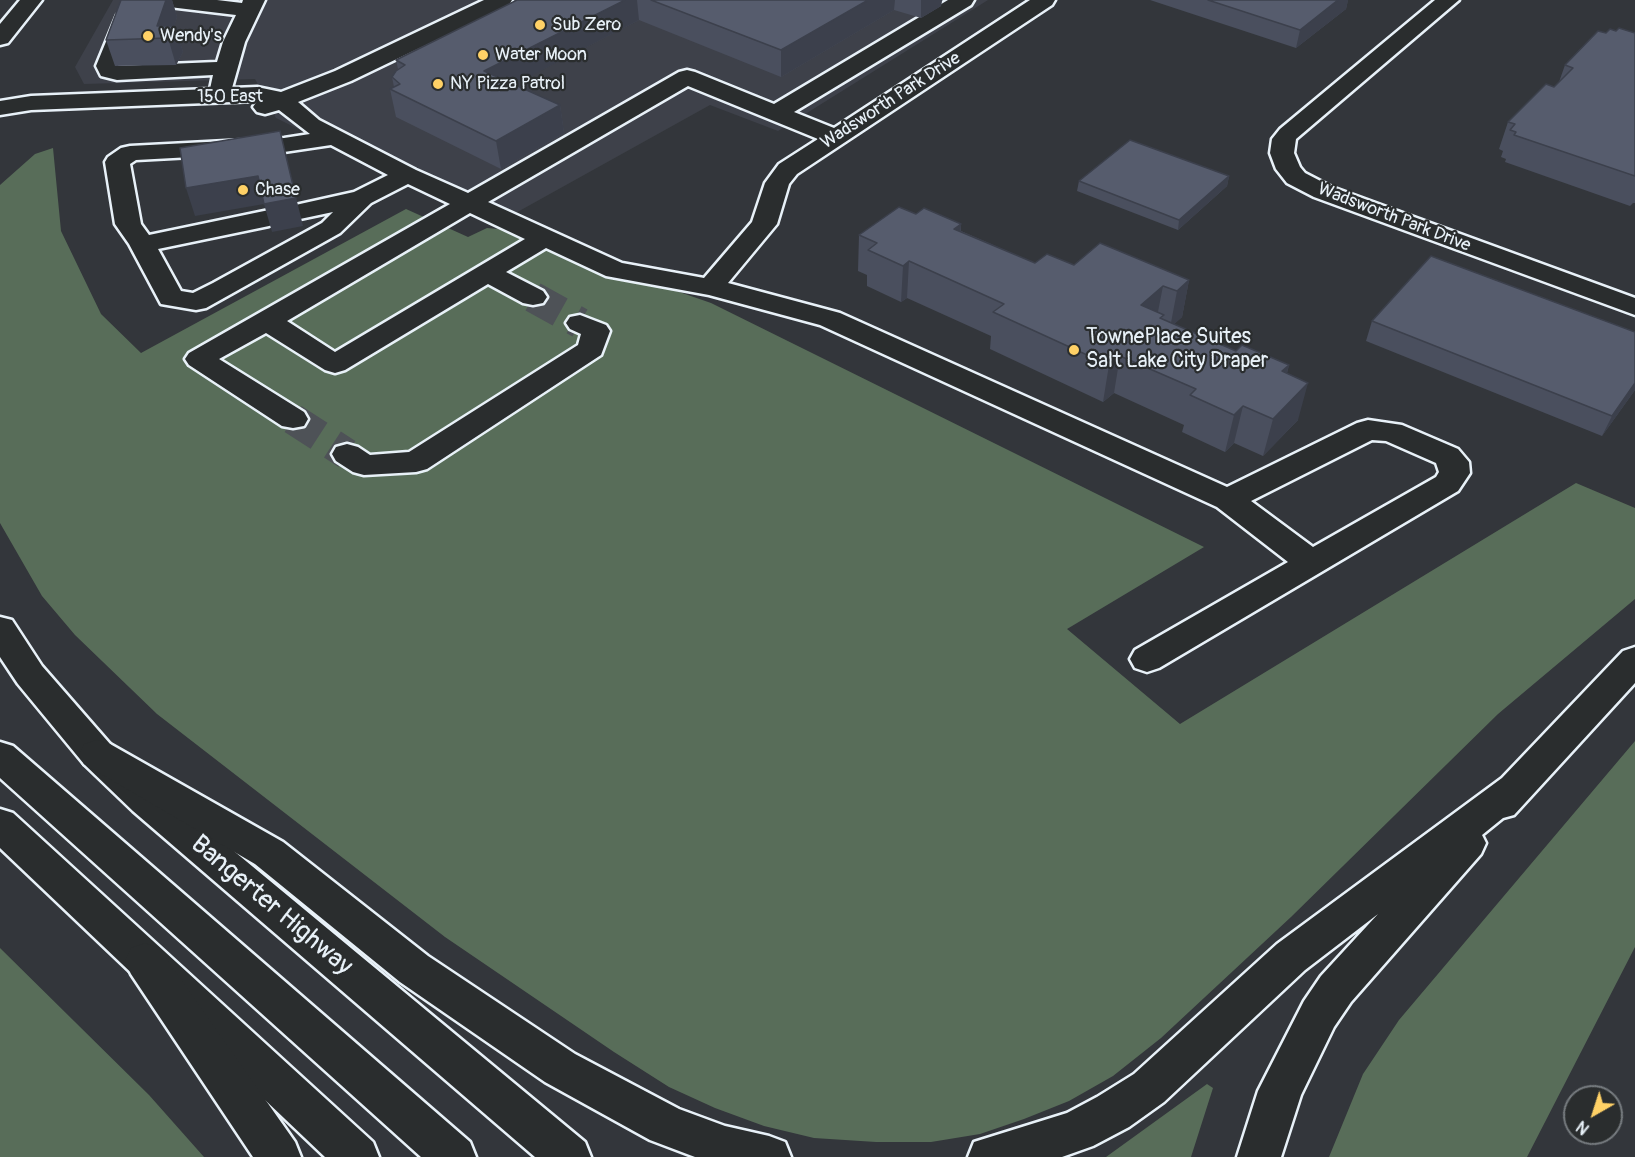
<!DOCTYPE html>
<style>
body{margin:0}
#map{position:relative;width:1635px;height:1157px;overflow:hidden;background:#33363b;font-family:Pangolin,sans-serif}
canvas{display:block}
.north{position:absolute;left:1563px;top:1085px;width:60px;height:60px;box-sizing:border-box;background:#2a2d2e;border:2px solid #767b7f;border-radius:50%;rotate:219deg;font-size:16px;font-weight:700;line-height:24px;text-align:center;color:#e8f1f8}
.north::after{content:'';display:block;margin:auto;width:21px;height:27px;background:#ffd166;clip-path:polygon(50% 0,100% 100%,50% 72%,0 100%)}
</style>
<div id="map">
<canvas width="1635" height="1157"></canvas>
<div class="north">N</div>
</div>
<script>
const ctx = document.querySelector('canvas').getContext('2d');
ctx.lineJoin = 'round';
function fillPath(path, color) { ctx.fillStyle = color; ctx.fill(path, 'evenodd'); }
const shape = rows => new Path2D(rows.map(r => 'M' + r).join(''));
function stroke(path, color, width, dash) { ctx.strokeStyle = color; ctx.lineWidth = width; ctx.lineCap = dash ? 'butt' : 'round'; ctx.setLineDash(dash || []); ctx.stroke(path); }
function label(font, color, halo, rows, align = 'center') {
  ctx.font = font + ' Pangolin,sans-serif'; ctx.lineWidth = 4.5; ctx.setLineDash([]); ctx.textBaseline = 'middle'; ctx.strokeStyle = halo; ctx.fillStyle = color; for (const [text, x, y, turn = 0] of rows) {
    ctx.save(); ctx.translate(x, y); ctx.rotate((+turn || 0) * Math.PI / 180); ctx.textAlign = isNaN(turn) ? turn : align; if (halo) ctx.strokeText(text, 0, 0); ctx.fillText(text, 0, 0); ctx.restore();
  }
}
fillPath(shape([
 [113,0,988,0,778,131,710,105,494,225,276,118,255,79,84,84,75,67]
]), '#3e414a');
fillPath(shape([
 [53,148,61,231,101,314,141,353,406,209,468,237,487,228,498,229,711,303,1204,547,1067,629,1180,724,1576,483,1635,508,1635,599,1498,714,1291,917,1161,1038,1113,1076,1069,1101,1024,1119,980,1134,931,1142,876,1142,814,1138,764,1126,715,1108,669,1087,614,1052,445,937,157,714,75,635,42,596,0,523,0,185,35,154],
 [1635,741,1635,947,1527,1157,1329,1157,1363,1074,1399,1020],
 [0,948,149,1095,204,1157,0,1157],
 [1207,1084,1213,1088,1191,1157,1106,1157]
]), '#586d59');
stroke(shape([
 [533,297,580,323],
 [293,419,347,454]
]), '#4e5257', 31, [31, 16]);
const minor = shape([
 [135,0,217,0,242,3,243,0,265,0,245,42,232,88,257,87,281,92,335,71,484,0,512,0,509,5,351,81,298,102,319,120,416,170,468,193,679,72,687,70,695,72,774,104,948,0,974,0,971,5,794,112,834,128,1030,0,1055,0,1052,5,797,174,789,184,777,224,728,283,840,313,1227,487,1357,423,1368,420,1402,425,1458,449,1469,462,1470,473,1458,491,1159,668,1147,672,1135,668,1130,659,1135,650,1288,562,1217,507,820,325,709,295,606,276,546,248,506,272,543,291,547,297,543,303,533,305,523,303,488,284,345,370,335,373,325,370,266,333,219,359,304,412,308,419,304,426,293,428,282,426,189,365,185,359,189,353,450,204,408,184,371,203,340,233,206,308,196,310,161,304,129,244,115,224,105,162,108,157,121,148,130,146,284,138,310,134,279,110,265,114,257,112,253,107,257,101,31,110,0,115,0,101,31,96,210,89,213,75,117,80,101,76,96,66,117,15,135,0],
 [161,6,236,15,223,42,217,62,118,66,138,18,149,10,161,6],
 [688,86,818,139,779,164,765,183,752,222,704,278,622,263,488,202,688,86],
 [331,145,388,175,354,192,291,206,287,211,291,216,300,219,333,212,322,223,213,283,193,293,181,291,158,249,269,226,278,223,282,218,278,213,269,210,149,235,141,224,130,164,136,160,284,152,331,145],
 [470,213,525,239,335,352,287,321,470,213],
 [1372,440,1386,441,1436,463,1439,472,1436,477,1313,547,1251,501,1372,440],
 [1435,0,1459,0,1296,139,1294,153,1300,167,1305,173,1332,187,1635,298,1635,315,1314,197,1287,183,1276,169,1270,153,1272,139,1280,129,1435,0],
 [580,315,606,325,610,331,601,355,427,469,416,472,364,475,353,472,336,461,332,454,336,447,347,444,358,447,370,455,409,452,578,345,581,334,570,329,566,323,570,317,580,315]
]);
const major = shape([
 [20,0,42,0,8,43,0,45,0,24,20,0],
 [0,617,12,620,42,666,110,744,159,789,585,1142,591,1157,535,1157,133,811,84,764,18,684,0,657,0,617],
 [0,809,13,813,373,1142,379,1157,325,1157,0,848,0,809]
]);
const highway = shape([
 [1635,647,1635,683,1514,815,1503,818,1482,835,1486,843,1481,854,1351,1002,1334,1027,1301,1095,1281,1157,1237,1157,1258,1091,1304,1001,1321,976,1378,914,1305,970,1164,1102,1129,1127,1093,1146,1062,1157,968,1157,974,1142,1067,1113,1097,1097,1134,1074,1277,944,1502,778,1623,651,1635,647],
 [97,740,110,744,283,842,428,956,575,1054,679,1109,725,1126,769,1136,785,1142,791,1157,695,1157,650,1140,545,1082,400,982,255,864,84,764,79,754,84,744,97,740],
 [0,742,13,746,470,1142,476,1157,421,1157,0,778,0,742],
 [145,943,159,948,295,1142,301,1157,253,1157,131,974,125,961,131,948,145,943]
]);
stroke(minor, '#e8f1f8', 5);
stroke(major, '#e8f1f8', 5);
stroke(highway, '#e8f1f8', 5);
fillPath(minor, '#2a2d2e');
fillPath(major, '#2a2d2e');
fillPath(highway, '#2a2d2e');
fillPath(shape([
 [121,0,172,0,177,17,174,26,175,26,183,52,176,65,115,66,106,40],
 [517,0,942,0,941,6,921,18,894,10,781,77,639,20,514,84,560,105,564,133,501,169,396,117,390,89,394,87,392,77,398,69,396,60],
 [1150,0,1348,0,1346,9,1296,48],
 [1616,31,1635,33,1635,203,1633,203,1630,206,1505,162,1506,159,1501,157,1503,151,1499,149,1508,122,1554,87,1559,82,1565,65,1606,33],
 [1229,176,1227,186,1178,230,1077,191,1079,181],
 [916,214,961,224,961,231,1035,263,1074,265,1189,280,1182,317,1174,324,1236,351,1289,365,1287,373,1298,420,1263,456,1234,443,1225,452,1182,432,1184,425,1114,393,1103,402,990,349,991,336,907,298,901,302,867,286,867,275,858,271,859,235],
 [1372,321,1635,390,1602,436,1366,341]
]), '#4a4f5e');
fillPath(shape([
 [166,0,172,0,177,17,173,30,175,26,183,52,176,65,168,38,157,26],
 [625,0,637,0,639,20,488,98,484,71],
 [868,0,895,0,894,10,781,77,781,50],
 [921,0,942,0,941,6,921,18],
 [1338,0,1348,0,1346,9,1296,48,1300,30],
 [560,105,564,133,501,169,496,141],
 [280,131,303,226,272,232,264,204,195,216,186,188,258,176],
 [1229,176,1227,186,1178,230,1179,220],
 [961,224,959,260,954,229],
 [909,261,907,298,901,302,903,266],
 [1189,280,1182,317,1170,328,1177,291],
 [1163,286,1156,322,1141,305],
 [1120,356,1114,393,1103,402,1109,365],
 [1289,365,1279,402,1282,371],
 [1308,383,1298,420,1263,456,1273,419],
 [1635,383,1635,390,1602,436,1612,416],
 [1243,406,1234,443,1225,452,1234,415]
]), '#3c404c');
const building = shape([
 [121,0,166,0,157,26,175,26,168,38,106,40,121,0],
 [517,0,625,0,484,71,560,105,496,141,390,89,400,84,392,77,396,71,405,65,396,60,517,0],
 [651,0,868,0,781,50,651,0],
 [1208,0,1338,0,1300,30,1208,0],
 [1619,28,1635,33,1635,176,1514,135,1516,132,1510,130,1515,124,1508,122,1546,84,1554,87,1573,68,1565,65,1598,31,1606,33,1610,29,1616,31,1619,28],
 [280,131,296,198,264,204,258,176,186,188,180,148,280,131],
 [1130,140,1229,176,1179,220,1079,181,1130,140],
 [899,207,916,214,924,208,961,224,954,229,1035,263,1047,254,1074,265,1100,243,1189,280,1177,291,1163,286,1141,305,1164,315,1160,318,1236,351,1242,345,1289,365,1282,371,1308,383,1273,419,1243,406,1234,415,1190,395,1196,389,1120,356,1109,365,993,312,1004,304,909,261,903,266,868,250,877,243,859,235,899,207],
 [1431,256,1635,332,1635,383,1612,416,1372,321,1431,256]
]);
fillPath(building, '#565c6d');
stroke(building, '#3c404c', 1.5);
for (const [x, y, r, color] of [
 [540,25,6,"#ffd166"],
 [148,36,6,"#ffd166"],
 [483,55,6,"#ffd166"],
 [438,84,6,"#ffd166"],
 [243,190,6,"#ffd166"],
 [1074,350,6,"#ffd166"]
]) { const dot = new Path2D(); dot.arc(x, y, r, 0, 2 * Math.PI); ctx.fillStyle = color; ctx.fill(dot); stroke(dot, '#2a2d2e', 2); }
label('18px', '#e8f1f8', '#2a2d2e', [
 ["Sub Zero",552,25],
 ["Wendy's",160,36],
 ["Water Moon",495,55],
 ["NY Pizza Patrol",450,84],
 ["Chase",255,190]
], 'left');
label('18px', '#e8f1f8', '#2a2d2e', [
 ["150 East",230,97],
 ["Wadsworth Park Drive",891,101,-33],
 ["Wadsworth Park Drive",1394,218,21]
]);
label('21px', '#e8f1f8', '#2a2d2e', [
 ["TownePlace Suites",1086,338],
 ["Salt Lake City Draper",1086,362]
], 'left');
label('26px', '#e8f1f8', '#2a2d2e', [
 ["Bangerter Highway",271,906,40]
]);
</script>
